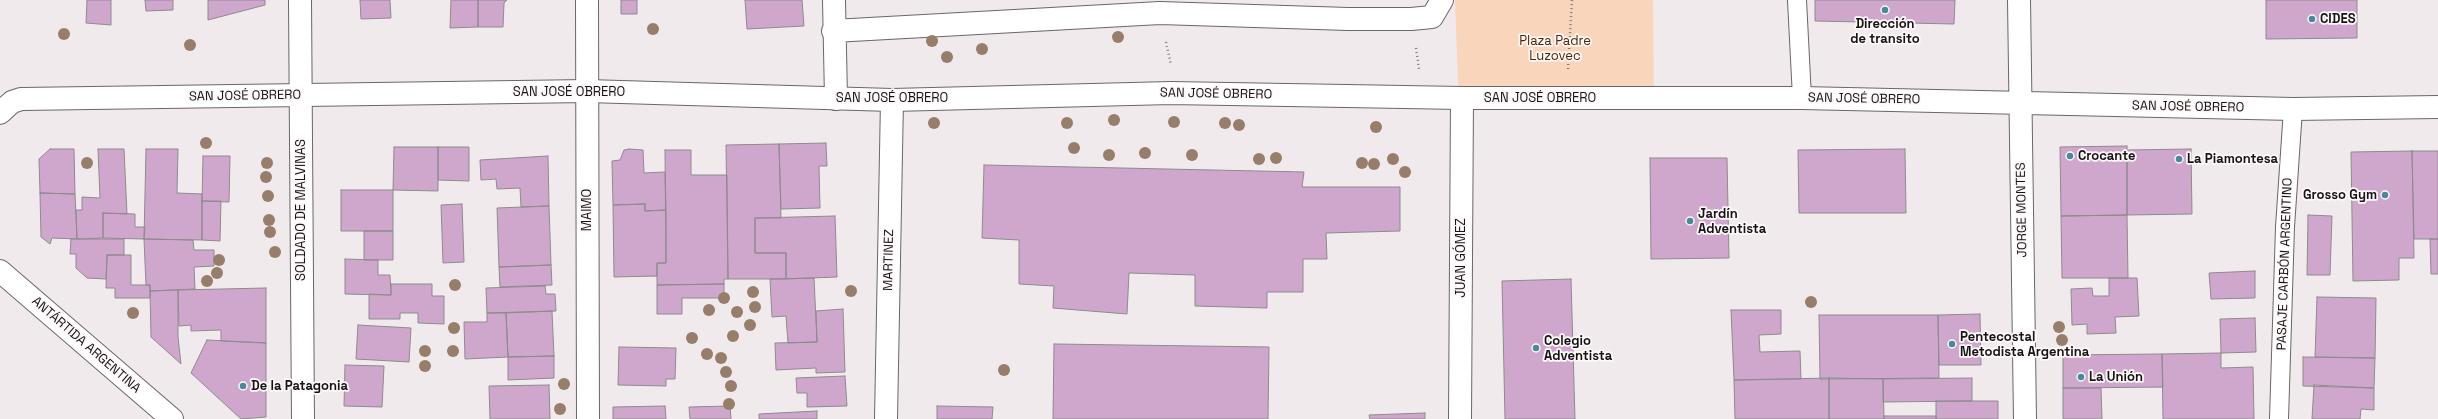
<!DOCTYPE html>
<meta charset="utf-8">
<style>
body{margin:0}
canvas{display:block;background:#f0eaec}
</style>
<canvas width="2438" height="419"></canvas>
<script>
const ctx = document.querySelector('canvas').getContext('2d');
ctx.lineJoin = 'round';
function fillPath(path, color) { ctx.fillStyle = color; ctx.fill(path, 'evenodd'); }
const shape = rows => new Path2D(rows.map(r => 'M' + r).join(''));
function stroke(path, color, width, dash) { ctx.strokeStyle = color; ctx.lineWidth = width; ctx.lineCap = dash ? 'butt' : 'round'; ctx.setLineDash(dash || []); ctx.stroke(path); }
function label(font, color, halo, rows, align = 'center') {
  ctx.font = font + ' "Space Grotesk",sans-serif'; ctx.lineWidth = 3.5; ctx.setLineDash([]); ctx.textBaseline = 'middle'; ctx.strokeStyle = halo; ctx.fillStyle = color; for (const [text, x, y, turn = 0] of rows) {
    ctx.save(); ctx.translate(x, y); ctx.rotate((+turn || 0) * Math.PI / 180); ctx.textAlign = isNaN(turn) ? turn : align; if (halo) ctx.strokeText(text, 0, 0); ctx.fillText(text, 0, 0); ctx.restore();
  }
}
fillPath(shape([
 [1455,0,1653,0,1654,98,1462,98,1458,84]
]), '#f9d5bb');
const building = shape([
 [87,0,111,0,111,25,86,23,87,0],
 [145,0,173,0,173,10,146,11,145,0],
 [208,0,265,0,265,5,208,20,208,0],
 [360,0,390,0,391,18,361,19,360,0],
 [451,0,478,0,478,27,450,28,451,0],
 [478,0,507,0,504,3,503,27,478,27,478,0],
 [621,0,637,0,637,14,621,14,621,0],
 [745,0,802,0,804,26,747,29,745,0],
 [1815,0,1955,0,1954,24,1815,21,1815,0],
 [2266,0,2357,0,2357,38,2266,39,2266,0],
 [826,143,827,166,819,166,820,208,781,209,779,144,826,143],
 [779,144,781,218,755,218,755,253,786,253,786,279,728,279,726,145,779,144],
 [2127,146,2127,215,2061,216,2060,147,2127,146],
 [394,147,438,147,438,191,393,190,394,147],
 [438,147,469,147,469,181,438,180,438,147],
 [50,149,74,149,75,194,40,193,39,159,50,149],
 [98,149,124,149,127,214,103,213,103,238,77,239,76,210,82,210,82,197,100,198,98,149],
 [146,149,178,149,177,193,202,194,202,240,144,239,146,149],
 [629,149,643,150,644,173,665,172,666,210,645,211,645,204,613,205,612,161,620,160,624,150,629,149],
 [1905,149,1906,213,1799,213,1798,150,1905,149],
 [2191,149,2192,214,2127,215,2127,150,2191,149],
 [665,150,691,150,691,175,727,175,728,279,724,279,724,284,657,285,657,263,666,263,665,150],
 [2412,151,2438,151,2438,239,2414,239,2412,151],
 [2412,151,2414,258,2399,258,2399,280,2353,281,2351,152,2412,151],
 [203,156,230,156,229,202,202,201,203,156],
 [548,156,549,206,521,207,520,188,497,189,496,179,481,180,480,160,548,156],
 [1650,158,1727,158,1729,258,1651,259,1650,158],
 [984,165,1304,172,1302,187,1400,187,1400,231,1326,233,1327,259,1303,259,1303,292,1267,292,1267,308,1195,306,1195,275,1129,273,1127,314,1053,308,1054,286,1019,284,1019,240,982,238,984,165],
 [341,190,393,190,393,231,341,231,341,190],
 [40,193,75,194,77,239,52,238,50,244,41,237,40,193],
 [202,201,221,201,220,241,202,240,202,201],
 [462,204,464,262,443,263,441,205,462,204],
 [645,204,645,211,666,210,666,263,657,263,657,276,614,277,613,205,645,204],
 [549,206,551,265,499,267,497,208,549,206],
 [103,213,135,214,135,227,145,227,144,239,103,238,103,213],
 [2127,215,2128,278,2062,278,2061,216,2127,215],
 [2308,215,2332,216,2330,275,2307,275,2308,215],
 [835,216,837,277,786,279,786,253,755,253,755,218,835,216],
 [364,231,393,231,393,260,364,260,364,231],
 [71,239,124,239,124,255,107,255,106,279,87,278,76,268,76,254,70,254,71,239],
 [144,239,193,240,194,250,214,250,214,266,194,267,195,289,150,291,150,285,146,285,144,239],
 [2430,239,2438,239,2438,274,2431,274,2430,239],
 [107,255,131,255,131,285,150,285,150,298,115,298,115,288,106,288,107,255],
 [345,259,378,260,378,275,390,275,391,295,345,294,345,259],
 [551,265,552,285,500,287,499,267,551,265],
 [2255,271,2255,298,2211,299,2209,273,2255,271],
 [814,278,817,342,788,343,786,316,772,317,770,279,814,278],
 [2109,278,2137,278,2139,316,2115,317,2116,333,2087,334,2087,324,2072,325,2071,289,2092,288,2093,296,2109,296,2109,278],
 [1571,279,1575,419,1505,419,1502,281,1571,279],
 [391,284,432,284,432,296,444,296,444,324,418,323,418,313,400,313,400,319,369,319,369,294,391,295,391,284],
 [724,284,724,298,682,298,682,314,657,314,657,285,724,284],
 [545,286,546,294,555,294,556,311,487,313,486,288,545,286],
 [266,288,266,343,221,341,221,330,191,331,191,325,179,326,178,290,266,288],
 [178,290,178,337,181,364,151,337,150,291,178,290],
 [2317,297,2376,298,2375,358,2315,357,2317,297],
 [843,309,845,372,816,373,816,368,776,370,775,343,817,342,816,311,843,309],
 [1731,310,1781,310,1781,334,1759,335,1760,352,1800,351,1801,379,1734,380,1731,310],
 [552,311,554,356,508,357,506,313,552,311],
 [487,313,506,313,508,357,465,359,464,322,487,322,487,313],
 [1980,314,1981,365,1939,365,1938,315,1980,314],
 [1819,315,1938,315,1939,378,1820,379,1819,315],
 [2255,318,2256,352,2221,353,2220,319,2255,318],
 [358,325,411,328,409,362,356,359,358,325],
 [207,340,266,343,266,417,241,419,191,373,207,340],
 [1054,344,1269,347,1268,419,1053,419,1054,344],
 [619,347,676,348,675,379,666,379,666,386,618,385,619,347],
 [2221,353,2221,368,2253,367,2254,419,2163,419,2162,354,2221,353],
 [2162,354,2163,387,2063,388,2063,355,2162,354],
 [554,356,554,378,508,380,508,357,554,356],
 [2303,357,2375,358,2374,388,2303,386,2303,357],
 [345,365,384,366,382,407,344,406,345,365],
 [845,376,847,406,807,407,807,393,797,393,796,378,845,376],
 [1829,378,1883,379,1884,419,1829,419,1829,378],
 [1829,378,1829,419,1735,419,1734,380,1829,378],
 [1972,378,1972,401,1883,402,1883,379,1972,378],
 [549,385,550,419,490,419,489,386,549,385],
 [2314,385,2374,388,2374,410,2361,409,2360,419,2312,419,2314,385],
 [2063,388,2101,388,2102,419,2063,419,2063,388],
 [1936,401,1998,401,1998,419,1936,419,1936,401],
 [665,406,666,419,613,419,613,407,665,406],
 [730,406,731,419,690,419,689,407,730,406],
 [937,406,993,407,992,419,937,419,937,406],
 [817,411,817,419,759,419,759,414,817,411],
 [1425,413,1425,419,1370,419,1369,415,1425,413],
 [1884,416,1936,416,1936,419,1884,419,1884,416]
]);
fillPath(building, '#d0a7cc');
stroke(building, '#8e8a8e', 1);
const service = shape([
 [1797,0,1802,98],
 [2279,419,2285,227,2293,109]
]);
const minor = shape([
 [300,0,303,419],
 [587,0,588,419],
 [834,0,836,99],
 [833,31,1160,13,1348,19,1411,19,1432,17,1442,0],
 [886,419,892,100],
 [1460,419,1462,98]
]);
const tertiary = shape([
 [2019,0,2025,419],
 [0,113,12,102,21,99,587,91,892,100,1171,93,1462,98,1802,98,2293,109,2438,107],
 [0,271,172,419]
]);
stroke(service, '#6b6668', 20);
stroke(minor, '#6b6668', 24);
stroke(tertiary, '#6b6668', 24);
stroke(shape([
 [1166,42,1171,65],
 [1416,48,1419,69],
 [1568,69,1572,0]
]), '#807c7d', 2.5, [1, 3]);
stroke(service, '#fff', 18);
stroke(minor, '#fff', 22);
stroke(tertiary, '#fff', 22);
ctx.fillStyle = '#977e6a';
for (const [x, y] of [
 [653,29],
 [64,34],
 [1118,37],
 [932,41],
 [190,45],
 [982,49],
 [947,57],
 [1114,120],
 [1174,122],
 [934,123],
 [1067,123],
 [1225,123],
 [1239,125],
 [1376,127],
 [206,143],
 [1074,148],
 [1145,153],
 [1109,155],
 [1192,155],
 [1276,158],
 [1259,159],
 [1393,159],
 [87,163],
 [267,163],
 [1362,163],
 [1374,164],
 [1405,172],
 [266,177],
 [268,196],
 [269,220],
 [270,232],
 [275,252],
 [219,260],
 [217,273],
 [207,281],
 [455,285],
 [851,291],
 [753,292],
 [724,298],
 [1811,302],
 [755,307],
 [709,310],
 [737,312],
 [133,313],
 [750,325],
 [2059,327],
 [454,328],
 [733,336],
 [692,338],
 [2062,340],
 [425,351],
 [453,351],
 [707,354],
 [721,358],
 [425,366],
 [1004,370],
 [726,372],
 [564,384],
 [731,386],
 [729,404],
 [560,409]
]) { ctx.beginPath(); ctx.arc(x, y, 6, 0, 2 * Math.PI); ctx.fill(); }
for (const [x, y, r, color] of [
 [1885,10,4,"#468b99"],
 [2312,19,4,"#468b99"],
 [2070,156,4,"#468b99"],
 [2179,159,4,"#468b99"],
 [2385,195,4,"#468b99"],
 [1690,221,4,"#468b99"],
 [1952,344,4,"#468b99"],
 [1536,348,4,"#468b99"],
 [2081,377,4,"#468b99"],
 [243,386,4,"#468b99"]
]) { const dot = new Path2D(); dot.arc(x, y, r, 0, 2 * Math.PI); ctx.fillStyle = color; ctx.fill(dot); stroke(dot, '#fef8f9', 1.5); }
label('bold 13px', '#151314', '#fef8f9', [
 ["CIDES",2320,19],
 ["Dirección",1885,24,"center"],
 ["de transito",1885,39,"center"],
 ["Crocante",2078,156],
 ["La Piamontesa",2187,159],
 ["Grosso Gym",2377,195,"right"],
 ["Jardín",1698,214],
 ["Adventista",1698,229],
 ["Pentecostal",1960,337],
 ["Metodista Argentina",1960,352],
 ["Colegio",1544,341],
 ["Adventista",1544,356],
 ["La Unión",2089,377],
 ["De la Patagonia",251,386]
], 'left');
label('13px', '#4f2600', '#fef8f9', [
 ["Plaza Padre",1555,41],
 ["Luzovec",1555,56]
]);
label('13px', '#151314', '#fef8f9', [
 ["SAN JOSÉ OBRERO",569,92],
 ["SAN JOSÉ OBRERO",1216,94,1],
 ["SAN JOSÉ OBRERO",245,96,-1],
 ["SAN JOSÉ OBRERO",892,98],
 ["SAN JOSÉ OBRERO",1540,98],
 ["SAN JOSÉ OBRERO",1864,99,1],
 ["SAN JOSÉ OBRERO",2188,107,1],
 ["SOLDADO DE MALVINAS",301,210,-90],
 ["MAIMO",587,210,-90],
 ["JORGE MONTES",2022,210,-91],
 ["JUAN GÓMEZ",1461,258,-90],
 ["MARTINEZ",889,260,-89],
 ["PASAJE CARBÓN ARGENTINO",2285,264,-88],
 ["ANTÁRTIDA ARGENTINA",86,345,41]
]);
</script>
